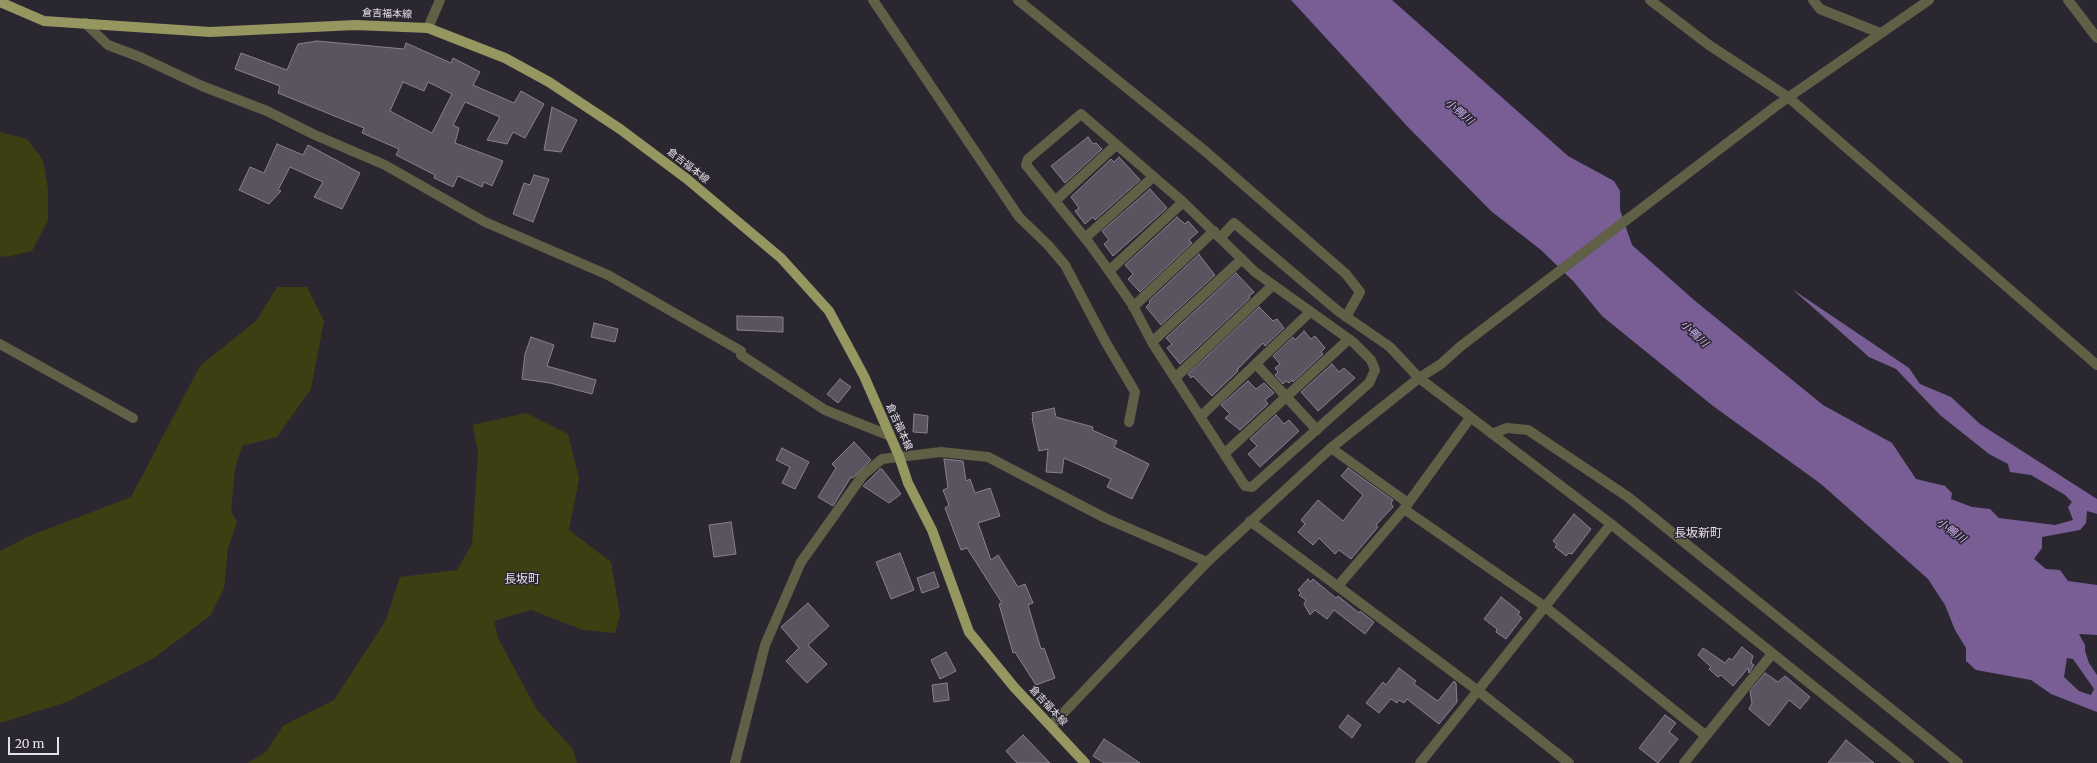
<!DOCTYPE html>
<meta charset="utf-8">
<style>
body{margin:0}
#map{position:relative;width:2097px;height:763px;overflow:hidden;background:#2b2731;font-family:Merriweather,serif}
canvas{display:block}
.scale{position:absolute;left:8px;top:737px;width:51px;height:18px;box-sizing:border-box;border:2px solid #e4e0e8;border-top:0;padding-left:5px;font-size:12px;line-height:14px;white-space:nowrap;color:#e4e0e8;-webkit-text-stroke:3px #2b2731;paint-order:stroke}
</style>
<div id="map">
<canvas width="2097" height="763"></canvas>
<div class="scale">20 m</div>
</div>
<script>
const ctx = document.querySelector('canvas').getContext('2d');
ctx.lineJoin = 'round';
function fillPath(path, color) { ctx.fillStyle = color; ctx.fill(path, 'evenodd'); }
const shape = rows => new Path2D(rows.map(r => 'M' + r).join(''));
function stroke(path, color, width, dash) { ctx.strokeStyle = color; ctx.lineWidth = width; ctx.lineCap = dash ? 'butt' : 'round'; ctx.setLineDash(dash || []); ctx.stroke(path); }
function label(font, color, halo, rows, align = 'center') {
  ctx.font = font + ' Merriweather,"Noto Sans JP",serif'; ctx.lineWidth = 3; ctx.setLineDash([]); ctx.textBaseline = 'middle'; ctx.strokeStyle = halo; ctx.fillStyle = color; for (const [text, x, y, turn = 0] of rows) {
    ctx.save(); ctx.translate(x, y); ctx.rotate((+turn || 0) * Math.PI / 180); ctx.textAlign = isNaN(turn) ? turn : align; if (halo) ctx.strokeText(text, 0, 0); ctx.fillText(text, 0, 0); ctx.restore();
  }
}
fillPath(shape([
 [0,132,27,139,43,160,48,189,48,220,32,251,6,257,0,256],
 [277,287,307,287,324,321,311,389,277,437,242,446,235,469,231,511,237,522,228,548,224,589,210,616,154,658,67,702,0,723,0,551,29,536,131,497,200,366,257,320],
 [526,413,568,434,579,479,569,530,611,562,620,615,615,633,583,630,531,610,494,621,499,640,537,710,573,749,577,763,247,763,266,752,283,726,334,700,386,620,400,577,457,570,472,544,478,453,473,425]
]), '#3e3e13');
fillPath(shape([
 [1291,0,1392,0,1568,156,1614,181,1620,191,1620,210,1632,245,1694,300,1823,405,1892,443,1916,479,1945,486,1952,493,1951,499,1972,507,1990,509,1999,518,2055,525,2073,520,2068,507,2072,502,2065,495,2031,475,2010,472,2008,464,1989,454,1940,415,1896,369,1869,357,1792,289,1909,368,1920,384,1951,397,1980,424,2097,499,2097,514,2087,511,2086,523,2080,530,2042,537,2042,548,2034,559,2046,569,2060,570,2068,581,2097,585,2097,635,2079,634,2085,645,2085,651,2089,663,2097,675,2097,712,2051,694,2031,680,1976,670,1966,661,1966,648,1955,630,1945,605,1928,579,1821,484,1713,406,1602,316,1574,282,1541,250,1491,211,1407,126],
 [2067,658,2073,659,2094,689,2091,695,2079,691,2064,677]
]), '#795e95');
const building = shape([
 [317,41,404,49,406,43,451,63,453,58,480,72,473,85,514,103,521,91,544,104,525,138,513,132,507,144,487,140,500,117,465,102,453,125,459,128,455,143,503,161,492,186,484,182,482,187,458,176,453,187,434,178,435,175,396,155,399,149,362,133,364,128,278,93,280,86,235,69,241,53,287,70,298,44,317,41],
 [403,82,424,91,428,82,452,94,432,133,390,111,403,82],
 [552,107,577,120,561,152,544,150,552,107],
 [1088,137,1093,144,1096,143,1102,149,1065,183,1051,166,1088,137],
 [277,144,303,155,308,145,360,173,342,209,314,197,323,182,290,167,278,190,281,191,269,204,239,190,250,167,264,173,277,144],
 [1119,157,1140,180,1095,220,1093,217,1085,224,1075,211,1079,208,1071,197,1111,159,1114,162,1119,157],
 [534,175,549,179,533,222,513,214,524,183,530,185,534,175],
 [1150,189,1167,208,1113,256,1104,244,1109,240,1102,231,1150,189],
 [1177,217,1185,224,1188,221,1198,232,1189,240,1192,243,1140,292,1128,279,1133,274,1125,265,1177,217],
 [1199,254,1200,256,1215,275,1161,325,1146,307,1150,303,1149,301,1199,254],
 [1236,273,1254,292,1249,296,1250,298,1180,364,1167,348,1172,344,1166,338,1236,273],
 [1259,307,1273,321,1277,319,1284,328,1265,346,1263,343,1237,370,1238,371,1212,396,1193,376,1191,378,1188,374,1259,307],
 [737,316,783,317,783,332,737,330,737,316],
 [594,323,618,329,615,342,591,337,594,323],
 [1304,331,1311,339,1315,336,1325,348,1321,352,1323,354,1293,382,1292,380,1289,383,1286,381,1283,384,1275,375,1278,372,1275,368,1280,364,1273,356,1293,337,1295,340,1304,331],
 [531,337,554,345,547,366,596,380,592,394,550,383,522,379,525,354,531,337],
 [1332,364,1339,372,1344,368,1355,378,1318,411,1301,392,1332,364],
 [840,379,851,387,838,403,827,394,840,379],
 [1248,381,1256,389,1264,383,1274,393,1265,400,1268,404,1240,430,1225,418,1230,414,1221,405,1248,381],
 [1054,408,1056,417,1093,427,1092,430,1117,441,1114,447,1149,464,1132,499,1107,487,1111,479,1064,458,1062,473,1046,472,1048,449,1039,451,1032,418,1033,418,1032,413,1054,408],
 [914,414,928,416,927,433,913,432,914,414],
 [1276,415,1284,424,1289,420,1299,431,1260,467,1248,454,1257,446,1250,439,1276,415],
 [854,442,871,460,853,478,851,477,833,506,818,497,836,468,832,464,854,442],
 [782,448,809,462,795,489,782,483,790,467,776,460,782,448],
 [944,459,963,461,966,481,970,479,975,493,990,488,1000,516,978,523,991,560,998,555,1018,587,1025,584,1033,603,1028,605,1041,649,1044,648,1055,678,1036,685,1015,652,1013,653,999,604,1002,603,967,548,961,550,945,508,949,505,943,490,948,488,944,459],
 [1348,468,1393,500,1391,503,1393,507,1376,525,1378,527,1351,559,1339,550,1335,554,1319,538,1313,545,1298,532,1305,524,1301,520,1318,500,1343,521,1363,495,1341,476,1348,468],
 [880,469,882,469,901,494,889,503,863,486,880,469],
 [1574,514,1591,529,1572,554,1569,553,1566,556,1555,547,1557,544,1553,541,1574,514],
 [731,522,736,554,714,557,709,525,731,522],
 [900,553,914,590,891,599,876,562,900,553],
 [934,572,939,587,922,593,917,578,934,572],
 [1308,579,1310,582,1313,579,1336,598,1338,596,1359,613,1360,611,1374,622,1365,634,1334,610,1327,619,1315,610,1310,615,1304,604,1306,600,1299,595,1301,593,1298,590,1308,579],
 [1501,597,1520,612,1518,615,1522,618,1506,639,1496,632,1497,629,1484,619,1501,597],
 [808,603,829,626,808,645,827,664,807,683,786,661,799,648,781,627,808,603],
 [1742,647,1753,656,1751,663,1754,665,1749,673,1748,668,1733,686,1721,675,1718,677,1709,669,1711,667,1698,655,1703,648,1725,663,1729,658,1732,660,1742,647],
 [946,652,956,671,940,679,931,660,946,652],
 [1399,668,1416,681,1414,684,1438,701,1454,681,1456,683,1457,702,1439,724,1407,699,1404,703,1399,700,1397,703,1391,699,1379,713,1366,703,1383,682,1386,685,1399,668],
 [1765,673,1778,682,1785,676,1810,697,1800,709,1789,700,1769,726,1749,709,1752,703,1750,691,1765,673],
 [947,683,949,700,934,702,932,685,947,683],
 [1348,715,1361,725,1352,738,1339,727,1348,715],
 [1665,715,1676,723,1669,732,1678,739,1658,763,1639,748,1665,715],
 [1023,735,1050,763,1017,763,1006,751,1023,735],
 [1104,739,1140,763,1104,763,1093,756,1104,739],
 [1846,740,1874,763,1828,763,1846,740]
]);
fillPath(building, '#595460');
stroke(building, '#87828e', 1);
stroke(shape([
 [1331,448,1408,503]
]), '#5f6046', 10);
stroke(shape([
 [873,0,1019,217,1048,245,1065,265,1105,341,1135,392,1129,422],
 [1018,0,1205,151,1346,274,1360,292,1346,317],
 [1650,0,1709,45,1788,97,2097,365],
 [1813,0,1820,9,1880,33],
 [2068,0,2097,38],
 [85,23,108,45,140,57,202,86,267,111,315,135,385,165,485,222,608,275,741,351,741,355,825,410,888,435],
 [428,28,440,0],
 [1081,114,1183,202,1255,272,1353,342,1371,360,1375,370,1369,383,1252,487,1245,486,1153,344,1132,304,1109,271,1089,243,1026,165,1028,159,1081,114],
 [1055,201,1116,145],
 [1221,237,1234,223,1338,311,1390,347,1419,378,1611,524,1909,763],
 [1085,238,1153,177],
 [1109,271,1183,202],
 [1133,307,1214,231],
 [1152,342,1242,259],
 [0,344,133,418],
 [1256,364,1317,430],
 [1175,378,1273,285],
 [1200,417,1310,312],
 [1492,434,1507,428,1528,430,1628,497,1958,763],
 [1224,454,1349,339],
 [1404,509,1544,606,1705,735],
 [1250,521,1477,690,1569,763],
 [1338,586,1404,509,1470,418],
 [735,763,765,645,801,562,863,475,882,459,941,452,988,457,1105,518,1207,562],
 [1420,763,1611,524],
 [1684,763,1772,654]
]), '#5f6046', 10);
stroke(shape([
 [1051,726,1207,562,1331,448,1419,378,1441,364,1461,346,1776,106,1929,0]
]), '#5f6046', 10);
stroke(shape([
 [0,2,44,21,210,32,355,25,428,28,505,58,549,82,620,129,687,179,781,258,829,311,864,376,899,456,908,483,932,530,969,632,1014,687,1085,763]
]), '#959660', 10);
label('10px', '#e4e0e8', '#2b2731', [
 ["倉吉福本線",387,14,2],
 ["倉吉福本線",688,166,38],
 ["倉吉福本線",899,427,66],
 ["倉吉福本線",1048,706,47]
]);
label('italic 11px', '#d2b4f4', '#2b2731', [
 ["小鴨川",1459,112,40],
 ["小鴨川",1694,334,43],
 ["小鴨川",1951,531,36]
]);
label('12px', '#e4e0e8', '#2b2731', [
 ["長坂新町",1698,534],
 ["長坂町",522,580]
]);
</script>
